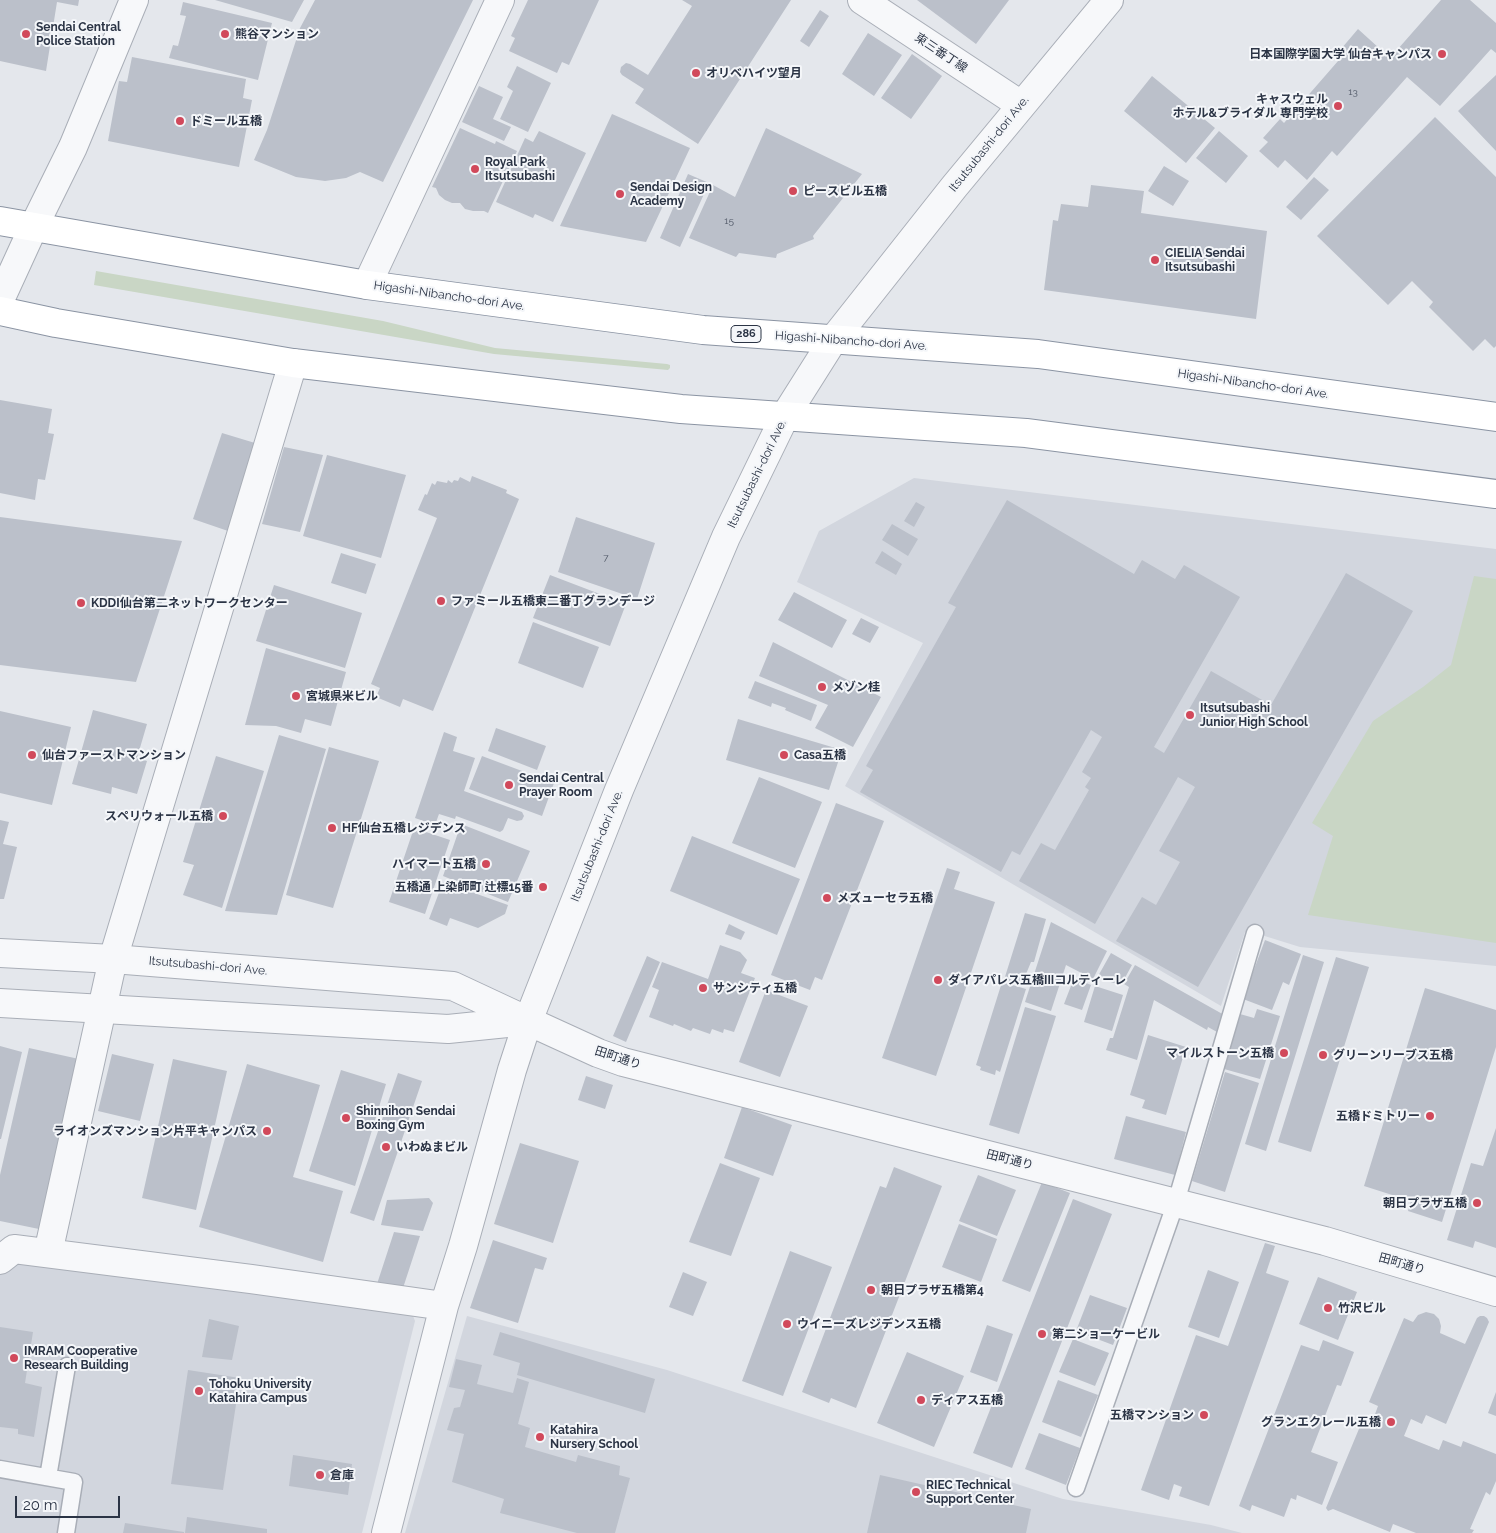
<!DOCTYPE html>
<meta charset="utf-8">
<style>
body{margin:0}
#map{position:relative;width:1496px;height:1533px;overflow:hidden;background:#e4e7ec;font-family:Raleway,sans-serif}
canvas{display:block}
.scale{position:absolute;left:15px;top:1496px;width:105px;height:22px;box-sizing:border-box;border:2px solid #2b3445;border-top:0;padding-left:6px;font-size:15px;line-height:18px;white-space:nowrap;color:#2b3445;-webkit-text-stroke:4px #f4f6f9;paint-order:stroke}
</style>
<div id="map">
<canvas width="1496" height="1533"></canvas>
<div class="scale">20 m</div>
</div>
<script>
const ctx = document.querySelector('canvas').getContext('2d');
ctx.lineJoin = 'round';
function fillPath(path, color) { ctx.fillStyle = color; ctx.fill(path, 'evenodd'); }
const shape = rows => new Path2D(rows.map(r => 'M' + r).join(''));
function stroke(path, color, width, dash) { ctx.strokeStyle = color; ctx.lineWidth = width; ctx.lineCap = dash ? 'butt' : 'round'; ctx.setLineDash(dash || []); ctx.stroke(path); }
function label(font, color, halo, rows, align = 'center') {
  ctx.font = font + ' Raleway,"Noto Sans JP",sans-serif'; ctx.lineWidth = 4; ctx.setLineDash([]); ctx.textBaseline = 'middle'; ctx.strokeStyle = halo; ctx.fillStyle = color; for (const [text, x, y, turn = 0] of rows) {
    ctx.save(); ctx.translate(x, y); ctx.rotate((+turn || 0) * Math.PI / 180); ctx.textAlign = isNaN(turn) ? turn : align; if (halo) ctx.strokeText(text, 0, 0); ctx.fillText(text, 0, 0); ctx.restore();
  }
}
fillPath(shape([
 [914,478,1496,549,1496,966,1300,947,1255,933,1245,932,1221,1006,845,786,923,643,797,582,819,531],
 [17,1259,411,1311,415,1321,362,1533,0,1533,0,1275],
 [467,1316,667,1370,1063,1499,1211,1525,1242,1533,405,1533]
]), '#d2d6de');
fillPath(shape([
 [96,271,383,321,495,348,667,364,670,365,670,368,668,370,494,354,94,285],
 [1474,576,1496,579,1496,943,1308,915,1333,836,1312,823,1373,721,1423,687,1451,665]
]), '#c9d6c5');
fillPath(shape([
 [0,0,79,0,78,6,57,2,46,71,0,61],
 [215,0,304,0,292,22],
 [315,0,473,0,383,182,360,172,346,178,325,181,296,177,254,160,267,130,300,28],
 [528,0,599,0,569,65,562,62,557,73,509,51,515,38,511,36],
 [682,0,791,0,698,144,635,103,644,89,622,75,620,72,621,67,626,63,630,64,648,75,692,6],
 [917,0,1009,0,976,44],
 [1441,0,1470,0,1496,23,1496,53,1491,49,1440,106,1407,77,1337,156,1332,151,1307,180,1285,160,1278,168,1259,151,1268,142,1263,138,1280,119,1284,123,1345,53,1341,49,1358,29,1390,58],
 [183,2,272,23,258,80,169,58,173,45,178,46,186,16,180,15],
 [820,10,829,16,809,47,800,41],
 [868,33,902,55,874,96,842,74],
 [912,54,942,76,911,119,881,98],
 [132,57,246,79,243,98,252,100,239,167,108,141,119,81,127,82],
 [517,66,551,83,528,132,500,119,513,91,507,87],
 [1496,75,1496,151,1458,111],
 [1152,76,1215,128,1186,163,1124,111],
 [479,86,503,97,493,119,511,127,504,141,462,122],
 [612,114,690,148,646,242,560,226],
 [1435,117,1496,177,1496,346,1494,348,1485,339,1473,351,1429,307,1433,302,1412,281,1388,305,1317,236],
 [460,128,495,144,496,141,517,151,488,213,484,211,473,211,465,209,460,203,452,203,445,200,439,195,436,188,432,187],
 [766,128,862,174,813,236,814,239,777,254,776,258,739,253,736,257,689,238,713,185,735,197],
 [539,131,586,153,553,222,535,214,533,218,496,202,525,138,533,142],
 [1219,131,1248,156,1226,183,1196,158],
 [1164,166,1189,181,1173,206,1148,191],
 [688,174,709,183,680,247,660,238],
 [1314,177,1329,190,1301,220,1286,207],
 [1091,185,1144,191,1141,213,1267,231,1256,319,1044,290,1053,220,1058,221,1061,204,1088,207],
 [0,400,52,409,48,433,54,434,45,480,38,479,35,500,0,493],
 [222,433,255,443,228,531,193,519],
 [284,447,323,455,300,532,262,524],
 [327,455,406,475,381,558,303,536],
 [472,476,507,490,506,493,519,499,433,711,403,699,400,707,376,697,380,688,371,684,437,518,418,510,425,494,427,495,432,483,435,485,437,481,447,483,448,480,452,483,454,480,458,481,460,477,470,482],
 [1007,500,1134,574,1142,560,1175,579,1184,565,1240,597,1154,747,1164,753,1211,671,1271,705,1346,573,1413,611,1198,987,1116,941,1142,897,1156,905,1180,862,1159,851,1195,787,1178,777,1095,924,1019,881,1041,843,1055,850,1089,790,1085,787,1091,778,1082,772,1102,737,1091,730,1020,855,1012,851,1001,872,860,792,873,770,866,766,956,607,948,603],
 [916,502,925,507,914,527,904,521],
 [0,517,182,541,136,682,0,665],
 [576,517,655,543,637,599,558,572],
 [892,524,918,539,908,556,882,540],
 [882,551,902,564,896,575,875,563],
 [341,553,376,564,366,594,331,583],
 [550,575,626,604,610,646,533,618],
 [274,585,362,613,345,668,256,641],
 [794,592,847,620,832,648,778,620],
 [861,618,879,627,870,643,852,634],
 [533,622,599,647,583,688,518,663],
 [773,642,881,697,853,747,815,728,828,705,759,676],
 [266,648,346,672,331,726,305,719,301,733,276,726,245,725],
 [755,681,817,705,811,721,785,710,786,708,772,703,771,707,748,698],
 [93,710,147,724,137,758,147,761,137,794,112,787,111,794,72,784],
 [0,711,71,727,52,805,0,793],
 [738,719,842,750,829,790,726,760],
 [496,728,546,746,537,770,488,751],
 [444,732,457,737,453,751,475,758,464,791,522,812,524,816,522,820,517,821,508,818,503,830,500,832,456,816,455,819,439,814,435,825,415,818],
 [279,735,326,749,277,915,225,911],
 [329,747,379,761,333,908,286,895],
 [216,756,264,771,222,908,183,895,194,865,183,862],
 [482,756,554,783,542,816,469,789],
 [759,777,822,802,795,868,732,843],
 [836,803,884,821,822,980,815,977,810,990,771,975],
 [0,820,9,822,3,844,17,847,4,899,0,899],
 [461,824,530,851,508,902,443,876],
 [414,828,450,840,425,914,389,902],
 [692,836,800,879,777,935,670,891],
 [947,868,960,872,954,889,995,902,936,1076,882,1058],
 [443,882,508,905,505,914,478,928,450,918,447,926,429,919],
 [1025,913,1046,919,1034,962,1031,962,1021,986,1004,980],
 [1051,922,1107,951,1093,979,1066,965,1051,1011,1025,1002],
 [729,924,745,932,741,940,725,934],
 [1265,940,1301,954,1289,985,1283,982,1272,1010,1243,999],
 [720,945,740,952,747,960,741,973,755,978,734,1032,724,1029,723,1033,712,1029,710,1034,693,1028,691,1031,674,1024,673,1026,649,1017,659,990,652,987,662,962,708,979],
 [1111,953,1132,965,1121,985,1097,978],
 [1303,955,1324,962,1266,1151,1245,1144],
 [647,956,660,962,626,1042,613,1036],
 [1336,957,1369,967,1311,1152,1278,1142],
 [1135,965,1226,1016,1217,1032,1208,1027,1207,1030,1154,1000,1137,1060,1106,1050,1110,1038,1113,1038,1129,987,1124,984],
 [1074,978,1091,985,1082,1010,1064,1004],
 [1002,982,1026,989,1000,1072,996,1070,995,1075,980,1070,981,1067,976,1065],
 [1095,986,1123,995,1112,1031,1084,1022],
 [1425,988,1496,1010,1496,1047,1442,1222,1408,1211,1411,1201,1364,1186],
 [766,990,808,1006,780,1077,739,1062],
 [1025,1007,1056,1016,1019,1134,989,1125],
 [1257,1009,1280,1016,1260,1079,1224,1069,1240,1014,1254,1018],
 [1148,1035,1186,1047,1166,1115,1142,1108,1145,1100,1130,1095],
 [0,1046,22,1052,1,1139,0,1139],
 [29,1048,79,1059,39,1229,0,1221,0,1175],
 [112,1054,154,1064,140,1121,98,1111],
 [173,1059,227,1071,196,1210,142,1198],
 [247,1064,320,1085,293,1177,343,1191,323,1262,199,1227],
 [341,1070,386,1084,355,1186,309,1171],
 [1225,1072,1259,1083,1225,1192,1192,1181],
 [398,1073,422,1081,374,1221,350,1213],
 [586,1076,613,1085,605,1109,578,1100],
 [742,1107,792,1125,773,1176,724,1158],
 [1126,1116,1186,1132,1175,1175,1114,1159],
 [1496,1128,1496,1248,1475,1241,1473,1248,1447,1240,1471,1163,1483,1166],
 [520,1143,579,1161,553,1243,494,1224],
 [720,1163,760,1178,731,1256,689,1242],
 [894,1167,942,1186,856,1408,831,1398,829,1403,802,1392,880,1186,886,1188],
 [978,1175,1016,1190,997,1236,959,1221],
 [1042,1182,1070,1193,1030,1292,1002,1281],
 [429,1198,433,1203,423,1231,381,1225,387,1200],
 [1073,1199,1112,1214,1012,1468,973,1453],
 [959,1224,997,1239,981,1282,942,1267],
 [394,1232,420,1236,403,1288,377,1284],
 [493,1240,547,1258,543,1270,535,1268,518,1323,470,1308],
 [1265,1243,1275,1246,1266,1273,1289,1281,1209,1506,1179,1496,1182,1487,1174,1484,1169,1500,1141,1490,1196,1335,1228,1346],
 [790,1251,832,1267,783,1396,742,1381],
 [1208,1270,1239,1282,1219,1338,1188,1327],
 [683,1272,707,1282,693,1316,669,1307],
 [1318,1277,1357,1292,1338,1340,1299,1324],
 [1090,1295,1127,1308,1113,1345,1076,1331],
 [1426,1312,1434,1314,1439,1319,1441,1326,1440,1333,1465,1344,1477,1318,1480,1316,1484,1316,1487,1318,1489,1322,1446,1424,1426,1415,1422,1424,1411,1419,1404,1436,1439,1450,1443,1440,1461,1447,1463,1441,1496,1454,1496,1481,1490,1495,1486,1492,1470,1529,1474,1530,1472,1533,1416,1533,1393,1524,1390,1532,1333,1509,1328,1511,1326,1508,1361,1424,1370,1428,1378,1406,1369,1402,1404,1318,1413,1322,1418,1315],
 [209,1319,239,1326,232,1360,202,1357],
 [987,1325,1013,1334,997,1382,970,1372],
 [0,1327,33,1332,25,1383,42,1387,34,1437,18,1434,18,1429,0,1427],
 [500,1332,655,1379,645,1413,517,1375,520,1363,493,1355],
 [1073,1339,1109,1353,1095,1386,1059,1372],
 [1323,1340,1354,1352,1341,1386,1337,1385,1311,1452,1338,1462,1322,1505,1297,1495,1296,1500,1291,1498,1284,1517,1252,1505,1250,1511,1239,1506,1301,1345,1319,1351],
 [907,1352,964,1376,934,1447,877,1423],
 [456,1359,482,1365,477,1384,513,1393,517,1378,529,1382,518,1424,530,1428,525,1447,576,1462,578,1455,620,1466,619,1475,630,1478,615,1533,577,1533,500,1513,504,1499,452,1482,464,1434,447,1430,454,1408,460,1407,465,1390,449,1387],
 [188,1370,240,1378,223,1490,171,1484],
 [1058,1380,1098,1395,1081,1437,1042,1422],
 [1496,1392,1496,1416,1488,1413],
 [1039,1433,1080,1448,1066,1485,1025,1469],
 [293,1455,352,1464,348,1495,289,1486],
 [880,1475,1031,1509,1026,1533,867,1533],
 [187,1517,267,1529,267,1533,185,1533],
 [125,1523,184,1532,184,1533,123,1533]
]), '#bbc0ca');
const service = shape([
 [0,1469,74,1482,66,1533],
 [48,1477,67,1366],
 [1076,1488,1176,1202,1255,933]
]);
const minor = shape([
 [862,0,1021,105],
 [367,285,500,0],
 [0,300,33,228],
 [48,1253,113,959,293,363],
 [0,1260,14,1249,251,1279,444,1306],
 [386,1533,444,1306,463,1246,512,1070,528,1021,598,1053,623,1062,1325,1241,1496,1292]
]);
const tertiary = shape([
 [33,228,73,147,134,0],
 [0,953,113,959,453,986,528,1021],
 [0,1003,448,1029,527,1021],
 [528,1021,619,790,726,537,785,416,833,340,954,187,1109,0]
]);
const trunk = shape([
 [0,221,367,285,703,330,1038,354,1496,417],
 [0,311,56,323,293,363,681,409,1026,433,1496,494]
]);
stroke(service, '#a9aeb7', 19);
stroke(minor, '#a9aeb7', 30);
stroke(tertiary, '#a9aeb7', 30);
stroke(trunk, '#8b94a3', 30);
stroke(service, '#f7f8fa', 16);
stroke(minor, '#f7f8fa', 28);
stroke(tertiary, '#f7f8fa', 28);
stroke(trunk, '#fff', 28);
for (const [x, y, r, color] of [
 [26,34,5,"#d1495b"],
 [225,34,5,"#d1495b"],
 [1442,54,5,"#d1495b"],
 [696,73,5,"#d1495b"],
 [1338,106,5,"#d1495b"],
 [180,121,5,"#d1495b"],
 [475,169,5,"#d1495b"],
 [793,191,5,"#d1495b"],
 [620,194,5,"#d1495b"],
 [1155,260,5,"#d1495b"],
 [441,601,5,"#d1495b"],
 [81,603,5,"#d1495b"],
 [822,687,5,"#d1495b"],
 [296,696,5,"#d1495b"],
 [1190,715,5,"#d1495b"],
 [32,755,5,"#d1495b"],
 [784,755,5,"#d1495b"],
 [509,785,5,"#d1495b"],
 [223,816,5,"#d1495b"],
 [332,828,5,"#d1495b"],
 [486,864,5,"#d1495b"],
 [543,887,5,"#d1495b"],
 [827,898,5,"#d1495b"],
 [938,980,5,"#d1495b"],
 [703,988,5,"#d1495b"],
 [1284,1053,5,"#d1495b"],
 [1323,1055,5,"#d1495b"],
 [1430,1116,5,"#d1495b"],
 [346,1118,5,"#d1495b"],
 [267,1131,5,"#d1495b"],
 [386,1147,5,"#d1495b"],
 [1477,1203,5,"#d1495b"],
 [871,1290,5,"#d1495b"],
 [1328,1308,5,"#d1495b"],
 [787,1324,5,"#d1495b"],
 [1042,1334,5,"#d1495b"],
 [14,1358,5,"#d1495b"],
 [199,1391,5,"#d1495b"],
 [921,1400,5,"#d1495b"],
 [1204,1415,5,"#d1495b"],
 [1391,1422,5,"#d1495b"],
 [540,1437,5,"#d1495b"],
 [320,1475,5,"#d1495b"],
 [916,1492,5,"#d1495b"]
]) { const dot = new Path2D(); dot.arc(x, y, r, 0, 2 * Math.PI); ctx.fillStyle = color; ctx.fill(dot); stroke(dot, '#f4f6f9', 2); }
label('10px', '#4f5766', null, [
 ["13",1353,92],
 ["15",729,221],
 ["7",606,558]
]);
for (const [x, y, w] of [
 [746,334,30]
]) { const box = new Path2D(); box.roundRect(x - w / 2, y - 8.5, w, 17, 4); ctx.fillStyle = '#f4f6f9'; ctx.fill(box); stroke(box, '#2b3445', 1); }
label('bold 11px', '#2b3445', null, [
 ["286",746,334]
]);
label('bold 12px', '#2b3445', '#f4f6f9', [
 ["Sendai Central",36,27],
 ["Police Station",36,41],
 ["熊谷マンション",235,34],
 ["日本国際学園大学 仙台キャンパス",1432,54,"right"],
 ["オリベハイツ望月",706,73],
 ["キャスウェル",1328,99,"right"],
 ["ホテル&ブライダル 専門学校",1328,113,"right"],
 ["ドミール五橋",190,121],
 ["Royal Park",485,162],
 ["Itsutsubashi",485,176],
 ["Sendai Design",630,187],
 ["Academy",630,201],
 ["ピースビル五橋",803,191],
 ["CIELIA Sendai",1165,253],
 ["Itsutsubashi",1165,267],
 ["ファミール五橋東二番丁グランデージ",451,601],
 ["KDDI仙台第二ネットワークセンター",91,603],
 ["メゾン桂",832,687],
 ["宮城県米ビル",306,696],
 ["Itsutsubashi",1200,708],
 ["Junior High School",1200,722],
 ["仙台ファーストマンション",42,755],
 ["Casa五橋",794,755],
 ["Sendai Central",519,778],
 ["Prayer Room",519,792],
 ["スペリウォール五橋",213,816,"right"],
 ["HF仙台五橋レジデンス",342,828],
 ["ハイマート五橋",476,864,"right"],
 ["五橋通 上染師町 辻標15番",533,887,"right"],
 ["メズューセラ五橋",837,898],
 ["ダイアパレス五橋IIIコルティーレ",948,980],
 ["サンシティ五橋",713,988],
 ["マイルストーン五橋",1274,1053,"right"],
 ["グリーンリーブス五橋",1333,1055],
 ["Shinnihon Sendai",356,1111],
 ["Boxing Gym",356,1125],
 ["五橋ドミトリー",1420,1116,"right"],
 ["ライオンズマンション片平キャンパス",257,1131,"right"],
 ["いわぬまビル",396,1147],
 ["朝日プラザ五橋",1467,1203,"right"],
 ["朝日プラザ五橋第4",881,1290],
 ["竹沢ビル",1338,1308],
 ["ウイニーズレジデンス五橋",797,1324],
 ["第二ショーケービル",1052,1334],
 ["IMRAM Cooperative",24,1351],
 ["Research Building",24,1365],
 ["Tohoku University",209,1384],
 ["Katahira Campus",209,1398],
 ["ディアス五橋",931,1400],
 ["五橋マンション",1194,1415,"right"],
 ["グランエクレール五橋",1381,1422,"right"],
 ["Katahira",550,1430],
 ["Nursery School",550,1444],
 ["倉庫",330,1475],
 ["RIEC Technical",926,1485],
 ["Support Center",926,1499]
], 'left');
label('12px', '#2b3445', '#f4f6f9', [
 ["東三番丁線",941,53,34],
 ["Itsutsubashi-dori Ave.",989,144,-51],
 ["Higashi-Nibancho-dori Ave.",449,296,8],
 ["Higashi-Nibancho-dori Ave.",851,341,4],
 ["Higashi-Nibancho-dori Ave.",1253,384,8],
 ["Itsutsubashi-dori Ave.",757,474,-64],
 ["Itsutsubashi-dori Ave.",597,846,-68],
 ["Itsutsubashi-dori Ave.",208,966,5],
 ["田町通り",618,1058,18],
 ["田町通り",1010,1160,14],
 ["田町通り",1402,1264,16]
]);
</script>
